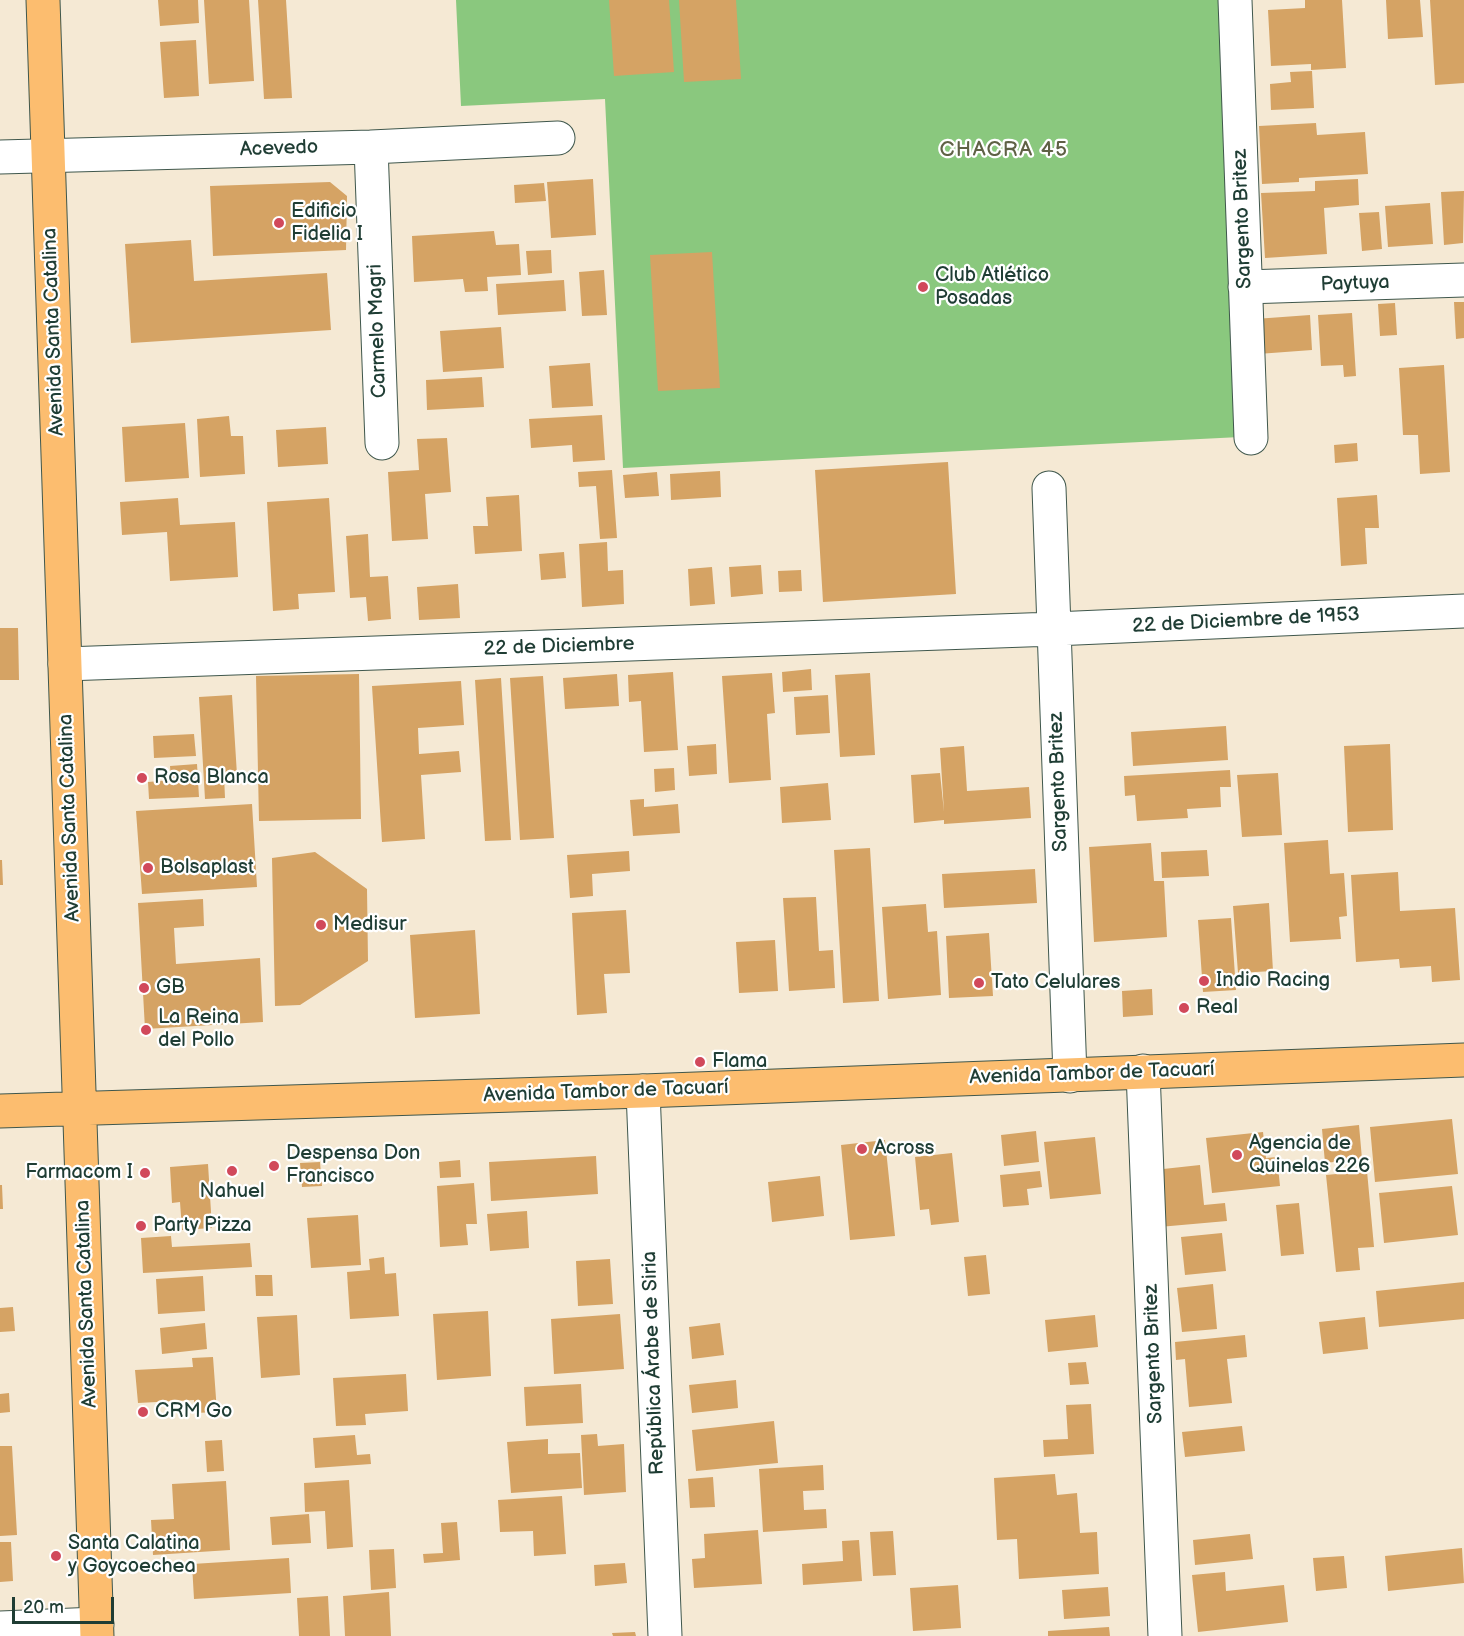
<!DOCTYPE html>
<meta charset="utf-8">
<style>
body{margin:0}
#map{position:relative;width:1464px;height:1636px;overflow:hidden;background:#f5e9d4;font-family:"Balsamiq Sans",sans-serif}
canvas{display:block}
.scale{position:absolute;left:12px;top:1597px;width:102px;height:27px;box-sizing:border-box;border:3px solid #1f3d34;border-top:0;padding-left:8px;font-size:18px;line-height:21px;white-space:nowrap;color:#1f3d34;-webkit-text-stroke:4px #fff;paint-order:stroke}
</style>
<div id="map">
<canvas width="1464" height="1636"></canvas>
<div class="scale">20 m</div>
</div>
<script>
const ctx = document.querySelector('canvas').getContext('2d');
ctx.lineJoin = 'round';
function fillPath(path, color) { ctx.fillStyle = color; ctx.fill(path, 'evenodd'); }
const shape = rows => new Path2D(rows.map(r => 'M' + r).join(''));
function stroke(path, color, width, dash) { ctx.strokeStyle = color; ctx.lineWidth = width; ctx.lineCap = dash ? 'butt' : 'round'; ctx.setLineDash(dash || []); ctx.stroke(path); }
function label(font, color, halo, rows, align = 'center') {
  ctx.font = font + ' "Balsamiq Sans",sans-serif'; ctx.lineWidth = 4.5; ctx.setLineDash([]); ctx.textBaseline = 'middle'; ctx.strokeStyle = halo; ctx.fillStyle = color; for (const [text, x, y, turn = 0] of rows) {
    ctx.save(); ctx.translate(x, y); ctx.rotate((+turn || 0) * Math.PI / 180); ctx.textAlign = isNaN(turn) ? turn : align; if (halo) ctx.strokeText(text, 0, 0); ctx.fillText(text, 0, 0); ctx.restore();
  }
}
fillPath(shape([
 [456,0,1218,0,1240,437,623,468,605,99,461,106]
]), '#8ac87e');
fillPath(shape([
 [158,0,198,0,199,23,160,26],
 [204,0,249,0,254,81,209,84],
 [258,0,286,0,292,98,264,99],
 [609,0,669,0,674,72,614,76],
 [679,0,736,0,741,79,684,82],
 [1305,0,1342,0,1346,68,1311,70,1311,64,1271,66,1268,10,1305,8],
 [1386,0,1420,0,1423,37,1388,39],
 [1430,0,1464,0,1464,83,1435,85],
 [196,40,199,96,164,98,160,42],
 [1312,71,1314,108,1271,110,1270,84,1291,82,1290,72],
 [1316,123,1317,135,1365,132,1368,174,1299,178,1299,182,1262,184,1259,126],
 [593,179,596,235,551,238,547,182],
 [1358,179,1359,205,1324,208,1327,254,1265,258,1261,193,1315,191,1315,181],
 [330,182,347,196,346,250,213,256,210,186],
 [544,183,546,201,515,203,514,185],
 [1464,191,1463,243,1444,245,1441,192],
 [1430,203,1433,244,1388,247,1385,206],
 [1379,212,1382,249,1362,251,1359,213],
 [494,231,496,245,519,244,521,275,487,277,488,291,465,292,463,279,414,282,412,236],
 [191,240,194,281,327,273,331,330,131,343,125,244],
 [551,250,552,273,528,275,526,251],
 [712,252,720,388,658,391,650,255],
 [604,270,607,315,582,316,579,272],
 [564,280,566,311,498,315,496,284],
 [1454,302,1464,302,1464,338,1456,339],
 [1395,303,1397,335,1380,336,1378,304],
 [1352,313,1356,376,1344,377,1343,365,1321,366,1318,315],
 [1310,315,1312,350,1258,354,1255,319],
 [501,327,504,368,443,372,440,331],
 [590,363,593,406,552,408,549,366],
 [1444,365,1450,472,1420,474,1418,435,1403,435,1399,368],
 [482,377,484,407,427,410,426,380],
 [602,415,605,460,573,462,572,445,531,448,529,419],
 [229,416,231,436,243,436,245,474,200,477,197,419],
 [185,423,189,478,125,482,122,427],
 [326,427,328,464,278,467,276,430],
 [447,438,451,492,425,494,428,539,392,541,388,472,419,470,417,439],
 [1357,443,1358,461,1335,463,1334,445],
 [948,462,956,594,823,602,815,470],
 [612,470,617,538,600,539,596,486,579,487,578,472],
 [720,471,721,497,671,500,670,474],
 [657,472,659,496,625,498,623,475],
 [519,495,522,551,475,554,473,526,488,526,486,497],
 [1377,495,1379,528,1365,528,1367,564,1341,566,1337,498],
 [178,498,180,525,235,522,238,577,170,581,167,532,122,535,120,502],
 [329,498,335,592,298,594,299,609,273,611,267,502],
 [368,534,370,577,388,576,391,619,368,621,366,597,350,598,346,536],
 [607,542,608,571,623,570,624,604,582,607,579,544],
 [564,552,566,578,541,580,539,554],
 [761,565,763,594,731,597,729,567],
 [712,567,715,604,690,606,688,569],
 [801,570,802,591,779,592,778,571],
 [458,584,460,618,419,620,417,587],
 [0,628,18,628,19,680,0,680],
 [811,669,812,690,783,692,782,672],
 [673,672,678,750,644,752,641,701,629,702,628,675],
 [772,673,775,713,767,714,771,780,729,783,722,676],
 [870,673,875,755,840,757,835,675],
 [359,674,361,819,259,821,256,676],
 [617,674,619,706,565,709,563,678],
 [543,676,554,838,520,840,510,678],
 [501,678,511,840,485,841,475,680],
 [461,681,464,725,418,728,419,754,459,751,461,772,421,775,425,839,382,842,372,686],
 [232,695,237,775,224,775,225,798,205,799,199,697],
 [828,695,830,733,796,735,794,697],
 [1226,726,1228,760,1133,766,1131,732],
 [194,734,196,756,154,758,153,736],
 [716,744,717,774,689,776,687,746],
 [1390,744,1393,830,1348,832,1344,746],
 [964,746,967,791,1029,787,1031,818,944,824,944,820,914,823,911,775,940,773,944,812,940,748],
 [197,764,199,797,149,799,148,782,171,780,170,766],
 [674,768,675,790,655,792,654,769],
 [1230,770,1231,787,1220,787,1221,807,1187,809,1188,818,1137,821,1135,795,1125,796,1124,776],
 [1278,773,1282,835,1242,837,1237,775],
 [828,783,831,820,782,823,780,787],
 [644,799,644,807,678,804,680,833,633,836,630,800],
 [252,804,257,887,142,894,136,811],
 [1328,840,1330,874,1344,873,1347,916,1339,917,1341,939,1290,942,1284,843],
 [1151,843,1154,881,1164,881,1167,937,1094,942,1089,847],
 [870,848,879,1001,843,1003,834,850],
 [1207,850,1209,876,1162,878,1161,852],
 [629,851,630,871,592,874,593,896,570,898,567,855],
 [315,852,367,889,368,961,300,1005,275,1006,272,858],
 [0,860,2,860,3,885,0,885],
 [1035,869,1037,903,944,908,942,874],
 [1398,872,1400,911,1455,908,1460,980,1432,982,1431,966,1400,968,1399,959,1356,962,1351,875],
 [816,897,819,951,833,950,835,988,789,991,783,898],
 [203,899,204,926,174,928,176,964,260,958,263,1022,145,1029,138,903],
 [1269,903,1273,971,1238,973,1233,906],
 [926,904,928,932,937,931,941,995,888,999,882,907],
 [626,910,630,973,604,974,607,1013,577,1015,572,913],
 [1231,918,1236,990,1203,992,1198,920],
 [475,930,480,1014,415,1018,410,935],
 [989,933,993,996,949,998,946,936],
 [775,940,778,991,739,993,736,942],
 [1152,989,1153,1015,1123,1017,1122,991],
 [1452,1119,1458,1174,1375,1182,1370,1127],
 [1359,1125,1362,1159,1325,1163,1322,1129],
 [1036,1131,1039,1162,1004,1166,1001,1135],
 [1263,1132,1266,1158,1277,1157,1280,1186,1212,1193,1206,1138],
 [1095,1137,1101,1194,1050,1199,1044,1142],
 [885,1140,895,1236,850,1240,841,1145],
 [952,1153,959,1222,931,1225,929,1209,920,1210,915,1157],
 [596,1156,598,1194,491,1201,489,1162],
 [460,1160,461,1177,440,1178,439,1162],
 [320,1162,322,1186,302,1187,300,1163],
 [208,1164,212,1228,182,1230,180,1202,172,1203,170,1167],
 [1200,1165,1204,1205,1225,1203,1227,1221,1159,1227,1154,1170],
 [1040,1171,1042,1187,1027,1189,1029,1205,1003,1207,1000,1175],
 [1367,1171,1374,1247,1358,1248,1360,1270,1336,1272,1326,1175],
 [820,1176,824,1216,772,1222,768,1182],
 [474,1183,477,1224,466,1224,468,1245,440,1247,437,1186],
 [0,1185,2,1185,3,1209,0,1209],
 [1452,1186,1458,1235,1384,1243,1379,1193],
 [1299,1203,1304,1254,1281,1256,1276,1205],
 [527,1211,529,1248,490,1251,487,1214],
 [358,1215,361,1265,311,1268,307,1218],
 [1222,1233,1226,1271,1185,1275,1181,1237],
 [171,1236,172,1247,250,1243,252,1267,143,1273,141,1238],
 [986,1255,990,1294,968,1296,964,1257],
 [384,1257,385,1274,396,1273,399,1316,350,1319,347,1272,370,1270,369,1259],
 [610,1259,613,1304,578,1306,576,1261],
 [255,1275,272,1275,273,1296,256,1296],
 [203,1276,205,1311,158,1314,156,1279],
 [1464,1282,1464,1319,1379,1327,1376,1291],
 [1213,1284,1217,1329,1182,1332,1177,1288],
 [13,1307,15,1331,0,1332,0,1308],
 [488,1311,491,1376,437,1380,433,1314],
 [620,1314,624,1369,554,1374,551,1319],
 [297,1315,300,1375,261,1378,257,1317],
 [1095,1315,1098,1347,1048,1352,1045,1320],
 [1365,1317,1368,1349,1323,1354,1319,1322],
 [205,1323,207,1349,162,1354,160,1328],
 [720,1323,724,1355,692,1359,689,1327],
 [1245,1335,1247,1357,1227,1359,1232,1403,1189,1407,1185,1359,1176,1360,1175,1342],
 [213,1357,217,1412,195,1413,194,1400,138,1403,135,1370,193,1367,192,1358],
 [1086,1362,1089,1384,1070,1385,1068,1363],
 [406,1374,408,1411,365,1414,366,1425,336,1426,333,1378],
 [736,1380,738,1408,692,1413,689,1385],
 [581,1384,583,1423,526,1426,524,1387],
 [9,1393,10,1412,0,1413,0,1394],
 [1091,1404,1094,1454,1044,1457,1043,1440,1068,1439,1066,1405],
 [774,1421,778,1463,696,1471,692,1430],
 [1242,1426,1245,1451,1185,1457,1182,1432],
 [597,1434,598,1446,624,1444,626,1492,584,1495,581,1435],
 [355,1435,357,1455,370,1454,371,1464,315,1468,313,1438],
 [548,1439,548,1454,580,1453,582,1488,511,1493,507,1442],
 [222,1440,224,1471,207,1472,205,1441],
 [0,1446,12,1446,17,1535,0,1536],
 [823,1465,824,1490,803,1491,804,1510,826,1509,827,1528,763,1532,759,1469],
 [1055,1474,1057,1495,1077,1493,1080,1533,1097,1532,1099,1574,1019,1579,1017,1539,997,1540,994,1478],
 [713,1477,715,1507,690,1508,688,1479],
 [349,1480,353,1547,327,1549,325,1511,305,1512,304,1483],
 [226,1481,230,1550,153,1555,151,1520,174,1519,172,1484],
 [562,1496,566,1554,534,1556,533,1531,500,1532,498,1500],
 [309,1514,311,1543,272,1545,270,1517],
 [457,1522,460,1560,424,1563,423,1554,443,1553,441,1523],
 [758,1530,762,1584,694,1588,692,1559,705,1558,704,1534],
 [893,1531,896,1575,873,1576,870,1532],
 [1250,1534,1253,1559,1195,1565,1193,1540],
 [859,1540,862,1581,803,1585,802,1564,843,1561,842,1541],
 [0,1542,11,1542,13,1581,0,1582],
 [1462,1548,1464,1583,1388,1591,1385,1556],
 [394,1549,396,1588,371,1590,369,1550],
 [1344,1556,1347,1588,1316,1591,1313,1558],
 [289,1558,291,1593,194,1599,192,1564],
 [625,1563,627,1583,595,1586,594,1565],
 [1225,1572,1226,1591,1284,1585,1288,1622,1198,1632,1192,1575],
 [958,1585,961,1628,913,1631,910,1588],
 [1108,1587,1110,1616,1064,1619,1062,1590],
 [389,1592,391,1636,345,1636,343,1596],
 [328,1596,330,1636,299,1636,297,1598],
 [1109,1627,1110,1636,1048,1636,1048,1631],
 [635,1632,636,1636,613,1636,612,1633]
]), '#d5a364');
const minor = shape([
 [1235,0,1251,438],
 [371,147,382,443],
 [0,157,371,147,558,138],
 [1245,287,1464,280],
 [1049,488,1070,1076],
 [65,664,1054,629,1464,611],
 [1143,1071,1165,1636],
 [643,1091,665,1636],
 [0,1628,97,1624]
]);
const primary = shape([
 [43,0,97,1636],
 [0,1111,643,1091,1464,1060]
]);
stroke(minor, '#3f574c', 35);
stroke(primary, '#3f574c', 35);
stroke(minor, '#fff', 33);
stroke(primary, '#fcbd6f', 33);
for (const [x, y, r, color] of [
 [279,223,6,"#d1495b"],
 [923,287,6,"#d1495b"],
 [142,778,6,"#d1495b"],
 [148,868,6,"#d1495b"],
 [321,925,6,"#d1495b"],
 [1204,981,6,"#d1495b"],
 [979,983,6,"#d1495b"],
 [144,988,6,"#d1495b"],
 [1184,1008,6,"#d1495b"],
 [146,1030,6,"#d1495b"],
 [700,1062,6,"#d1495b"],
 [862,1149,6,"#d1495b"],
 [1237,1155,6,"#d1495b"],
 [274,1166,6,"#d1495b"],
 [232,1171,6,"#d1495b"],
 [145,1173,6,"#d1495b"],
 [141,1226,6,"#d1495b"],
 [143,1412,6,"#d1495b"],
 [56,1556,6,"#d1495b"]
]) { const dot = new Path2D(); dot.arc(x, y, r, 0, 2 * Math.PI); ctx.fillStyle = color; ctx.fill(dot); stroke(dot, '#fff', 2); }
label('20px', '#1f3d34', '#fff', [
 ["Acevedo",279,149,-2],
 ["Sargento Britez",1243,219,-92],
 ["Paytuya",1355,284,-2],
 ["Carmelo Magri",378,331,-92],
 ["Avenida Santa Catalina",54,332,-92],
 ["22 de Diciembre de 1953",1246,621,-3],
 ["22 de Diciembre",559,647,-2],
 ["Sargento Britez",1059,782,-92],
 ["Avenida Santa Catalina",70,818,-92],
 ["Avenida Tambor de Tacuarí",1092,1074,-2],
 ["Avenida Tambor de Tacuarí",606,1092,-2],
 ["Avenida Santa Catalina",87,1304,-92],
 ["Sargento Britez",1154,1354,-92],
 ["República Árabe de Siria",654,1363,-92]
]);
label('20px', '#1f3d34', '#fff', [
 ["Edificio",291,212],
 ["Fidelia I",291,235],
 ["Club Atlético",935,276],
 ["Posadas",935,299],
 ["Rosa Blanca",154,778],
 ["Bolsaplast",160,868],
 ["Medisur",333,925],
 ["Indio Racing",1216,981],
 ["Tato Celulares",991,983],
 ["GB",156,988],
 ["Real",1196,1008],
 ["La Reina",158,1018],
 ["del Pollo",158,1041],
 ["Flama",712,1062],
 ["Agencia de",1249,1144],
 ["Quinelas 226",1249,1167],
 ["Across",874,1149],
 ["Despensa Don",286,1154],
 ["Francisco",286,1177],
 ["Farmacom I",133,1173,"right"],
 ["Nahuel",232,1192,"center"],
 ["Party Pizza",153,1226],
 ["CRM Go",155,1412],
 ["Santa Calatina",68,1544],
 ["y Goycoechea",68,1567]
], 'left');
ctx.letterSpacing = '1.5px';
label('21px', '#5f6145', '#fff', [
 ["CHACRA 45",1004,151]
]);
ctx.letterSpacing = '0px';
</script>
